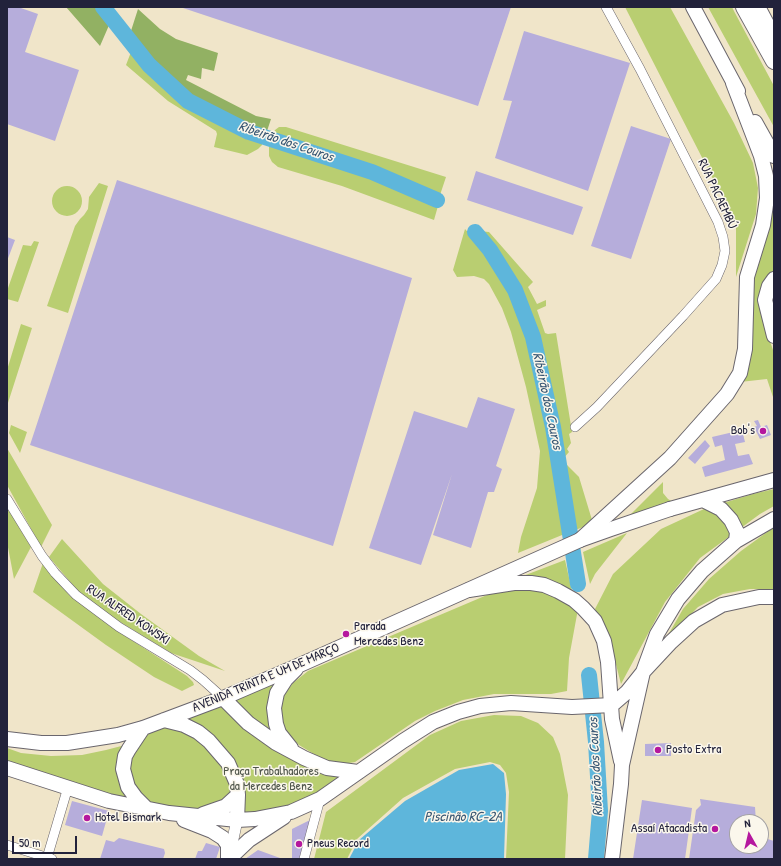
<!DOCTYPE html>
<meta charset="utf-8">
<style>
body{margin:0}
#map{position:relative;width:781px;height:866px;overflow:hidden;background:#f0e5c9;font-family:"Patrick Hand",sans-serif}
canvas{display:block}
.frame{position:absolute;inset:0;border:8px solid #22223b;pointer-events:none}
.north{position:absolute;left:729px;top:814px;width:40px;height:40px;box-sizing:border-box;background:#fbf7ec;border:1px solid #a4a2a5;border-radius:50%;rotate:352deg;font-size:11px;font-weight:700;line-height:16px;text-align:center;color:#22223b}
.north::after{content:'';display:block;margin:auto;width:14px;height:18px;background:#b5179e;clip-path:polygon(50% 0,100% 100%,50% 72%,0 100%)}
.scale{position:absolute;left:12px;top:836px;width:65px;height:18px;box-sizing:border-box;border:2px solid #22223b;border-top:0;padding-left:5px;font-size:12px;line-height:14px;white-space:nowrap;color:#22223b;-webkit-text-stroke:3px #fbf7ec;paint-order:stroke}
</style>
<div id="map">
<canvas width="781" height="866"></canvas>
<div class="frame"></div>
<div class="north">N</div>
<div class="scale">50 m</div>
</div>
<script>
const ctx = document.querySelector('canvas').getContext('2d');
ctx.lineJoin = 'round';
function fillPath(path, color) { ctx.fillStyle = color; ctx.fill(path, 'evenodd'); }
const shape = rows => new Path2D(rows.map(r => 'M' + r).join(''));
function stroke(path, color, width, dash) { ctx.strokeStyle = color; ctx.lineWidth = width; ctx.lineCap = dash ? 'butt' : 'round'; ctx.setLineDash(dash || []); ctx.stroke(path); }
function label(font, color, halo, rows, align = 'center') {
  ctx.font = font + ' "Patrick Hand",sans-serif'; ctx.lineWidth = 3; ctx.setLineDash([]); ctx.textBaseline = 'middle'; ctx.strokeStyle = halo; ctx.fillStyle = color; for (const [text, x, y, turn = 0] of rows) {
    ctx.save(); ctx.translate(x, y); ctx.rotate((+turn || 0) * Math.PI / 180); ctx.textAlign = isNaN(turn) ? turn : align; if (halo) ctx.strokeText(text, 0, 0); ctx.fillText(text, 0, 0); ctx.restore();
  }
}
fillPath(shape([
 [625,7,670,7,734,123,753,163,758,188,756,214,736,277,736,224],
 [708,7,732,7,735,13,774,86,774,127],
 [131,52,148,70,186,105,245,136,263,140,262,145,258,149,247,155,214,147,217,134,216,131,168,101,126,65],
 [279,127,286,127,446,177,439,198,373,168,273,136,275,130],
 [269,144,368,175,438,206,434,220,342,186,278,167,272,162,269,156],
 [99,183,108,186,68,313,47,306,75,226,80,219,84,215,88,209,89,197],
 '52 201a15 15 0 1 1 30 0a15 15 0 1 1-30 0Z',
 [774,191,774,271,770,275,762,317,774,353,774,400,767,379,740,382,752,350,750,289,769,224],
 [465,229,488,254,512,292,531,340,550,430,567,533,518,553,521,537,537,488,540,451,526,387,511,332,502,308,489,284,484,279,474,276,457,277,453,270],
 [479,231,489,232,533,282,528,287,537,304,546,300,546,306,537,310,545,333,548,334,556,333,572,432,569,434,571,443,567,449,569,452,562,460,579,477,592,520,588,525,573,531,556,429,535,337,517,287,493,249],
 [34,241,39,242,18,302,7,299,7,291,23,245,31,246],
 [21,324,32,328,7,406,7,370],
 [11,425,27,432,20,453,9,433],
 [7,448,52,525,41,547,7,485],
 [663,482,663,493,668,499,673,502,624,521],
 [774,489,774,506,760,514,700,558,665,602,621,684,609,637,595,609,613,574,661,529,704,509,753,494],
 [7,507,31,547,14,579,7,542],
 [774,527,774,589,750,589,723,594,698,607,664,642,683,609,709,579,741,551],
 [627,533,595,574,590,584,583,552],
 [62,539,103,584,141,614,199,656,225,671,171,653,112,617,78,591,49,557],
 [565,560,572,591,523,576],
 [43,563,70,596,116,630,187,676,193,682,194,685,182,691,154,677,106,645,33,592],
 [513,588,535,588,556,594,578,609,569,658,567,691,551,694,494,694,463,700,435,711,415,721,355,762,343,764,333,763,322,759,299,745,282,728,280,706,285,694,293,683,308,671,487,595],
 [288,672,274,693,288,747,228,699],
 [223,701,245,723,349,776,298,804,241,817,235,766,173,719],
 [494,715,521,716,538,723,553,737,560,754,568,795,565,859,506,859,509,792,506,773,500,765,490,762,455,769,403,798,357,839,347,859,314,859,326,812,430,735,461,721],
 [163,726,186,729,212,750,231,781,231,797,197,812,146,803,131,783,129,759,142,736],
 [129,744,125,752,135,801,115,797,7,762,7,748,21,753,51,756,82,755,106,750]
]), '#b9ce71');
fillPath(shape([
 [66,7,97,7,110,23,100,46],
 [138,9,160,29,176,39,218,53,214,71,202,68,201,79,188,75,186,80,256,116,271,119,266,134,250,128,191,99,152,64,130,34]
]), '#92b163');
fillPath(shape([
 [493,764,504,773,506,794,504,859,349,859,359,840,405,801,459,770]
]), '#5eb6db');
stroke(shape([
 [103,7,149,65,188,101,249,132,372,172,437,200],
 [475,232,490,250,515,290,533,337,553,427,578,584],
 [589,675,596,742,600,811,596,859]
]), '#5eb6db', 16);
fillPath(shape([
 [7,7,18,7,38,14,25,52,79,70,55,141,7,124],
 [180,7,511,7,478,106],
 [524,31,630,63,588,191,495,158,512,101,503,100],
 [631,126,671,139,631,259,591,246],
 [476,171,583,207,573,235,467,200],
 [117,180,412,278,333,546,30,445],
 [7,237,15,240,7,261],
 [478,397,515,409,496,466,502,469,494,492,488,492,471,548,433,535,452,474,421,565,369,548,414,411,467,428],
 [758,420,761,427,767,425,771,435,760,439,754,427,757,426,754,421],
 [742,430,745,442,735,444,738,456,749,454,753,464,705,477,702,467,725,460,722,445,715,447,712,437],
 [705,440,710,446,695,464,688,458],
 [671,743,671,756,645,756,645,744],
 [700,799,755,807,756,822,737,822,737,846,761,846,761,837,774,841,774,859,689,859,696,810,701,805],
 [642,800,692,808,685,859,633,859],
 [72,801,109,811,102,836,65,825],
 [312,819,302,859,292,859,292,829],
 [119,838,164,849,165,853,163,859,100,859,106,840,114,842],
 [206,843,220,847,216,859,195,859,198,851,202,851],
 [258,850,280,858,280,859,245,859]
]), '#b6addb');
const minor = shape([
 [575,427,597,407,683,316,716,279,722,265,725,251,723,237,718,222,640,69,606,7],
 [7,499,42,556,55,573,76,595,119,627,190,670,203,680,223,698],
 [7,845,52,859],
 [47,858,68,787],
 [304,859,320,799]
]);
const tertiary = shape([
 [230,853,237,820]
]);
const primary = shape([
 [223,698,248,723,276,743,304,758,327,768,358,772],
 [164,720,184,725,198,732,209,741,228,763,237,784,238,795,237,820],
 [143,728,129,749,125,756,123,769,128,787,136,798,146,808],
 [7,739,41,743,67,743,118,735,143,728,223,698,302,664,580,540,611,529,670,509],
 [291,748,279,733,276,724,274,708,277,693,286,679,296,669],
 [7,768,109,801,169,813,237,820,255,819,291,812,320,799,403,741,433,722,458,712,480,706,511,703,572,707,612,705],
 [203,814,226,806,238,795],
 [184,820,212,831,223,838,228,845,228,859],
 [229,859,249,840,284,817]
]);
const trunk = shape([
 [693,7,738,91],
 [755,122,774,156],
 [774,279,769,286,765,300,774,336],
 [703,500,721,509,731,520,737,532,736,541],
 [670,509,774,480],
 [580,540,670,458,727,394,740,373,745,349,747,277,763,225,767,198,766,176,761,156,733,83],
 [469,590,514,583,531,583,544,585,558,591,574,600,583,608,595,621,604,641,608,662,612,719,621,761],
 [612,705,627,692,643,672,671,642,694,621,722,605,759,597,774,597],
 [612,859,621,784,622,765,643,672,657,634,678,599,702,571,736,541,774,519]
]);
const motorway = shape([
 [744,7,774,61],
 [757,7,774,39]
]);
stroke(minor, '#6a666d', 10);
stroke(tertiary, '#6a666d', 12);
stroke(primary, '#6a666d', 16);
stroke(trunk, '#6a666d', 16);
stroke(motorway, '#6a666d', 18);
stroke(minor, '#fff', 9);
stroke(tertiary, '#fff', 11);
stroke(primary, '#fff', 14);
stroke(trunk, '#fff', 14);
stroke(motorway, '#fff', 16);
for (const [x, y, r, color] of [
 [763,431,4,"#b5179e"],
 [346,634,4,"#b5179e"],
 [658,750,4,"#b5179e"],
 [87,818,4,"#b5179e"],
 [715,829,4,"#b5179e"],
 [299,844,4,"#b5179e"]
]) { const dot = new Path2D(); dot.arc(x, y, r, 0, 2 * Math.PI); ctx.fillStyle = color; ctx.fill(dot); stroke(dot, '#fbf7ec', 1.5); }
label('13px', '#22223b', '#fbf7ec', [
 ["RUA PACAEMBÚ",717,194,65],
 ["RUA ALFRED KOWSKI",128,615,34],
 ["AVENIDA TRINTA E UM DE MARÇO",266,678,-23]
]);
label('13px', '#22223b', '#fbf7ec', [
 ["Bob's",755,431,"right"],
 ["Parada",354,627],
 ["Mercedes Benz",354,642],
 ["Posto Extra",666,750],
 ["Hotel Bismark",95,818],
 ["Assaí Atacadista",707,829,"right"],
 ["Pneus Record",307,844]
], 'left');
label('13px', '#4f564b', '#fbf7ec', [
 ["Praça Trabalhadores",271,772],
 ["da Mercedes Benz",271,787]
]);
label('italic 14px', '#375673', '#fbf7ec', [
 ["Ribeirão dos Couros",286,142,19],
 ["Ribeirão dos Couros",547,401,78],
 ["Ribeirão dos Couros",596,767,-93],
 ["Piscinão RC-2A",463,817]
]);
</script>
